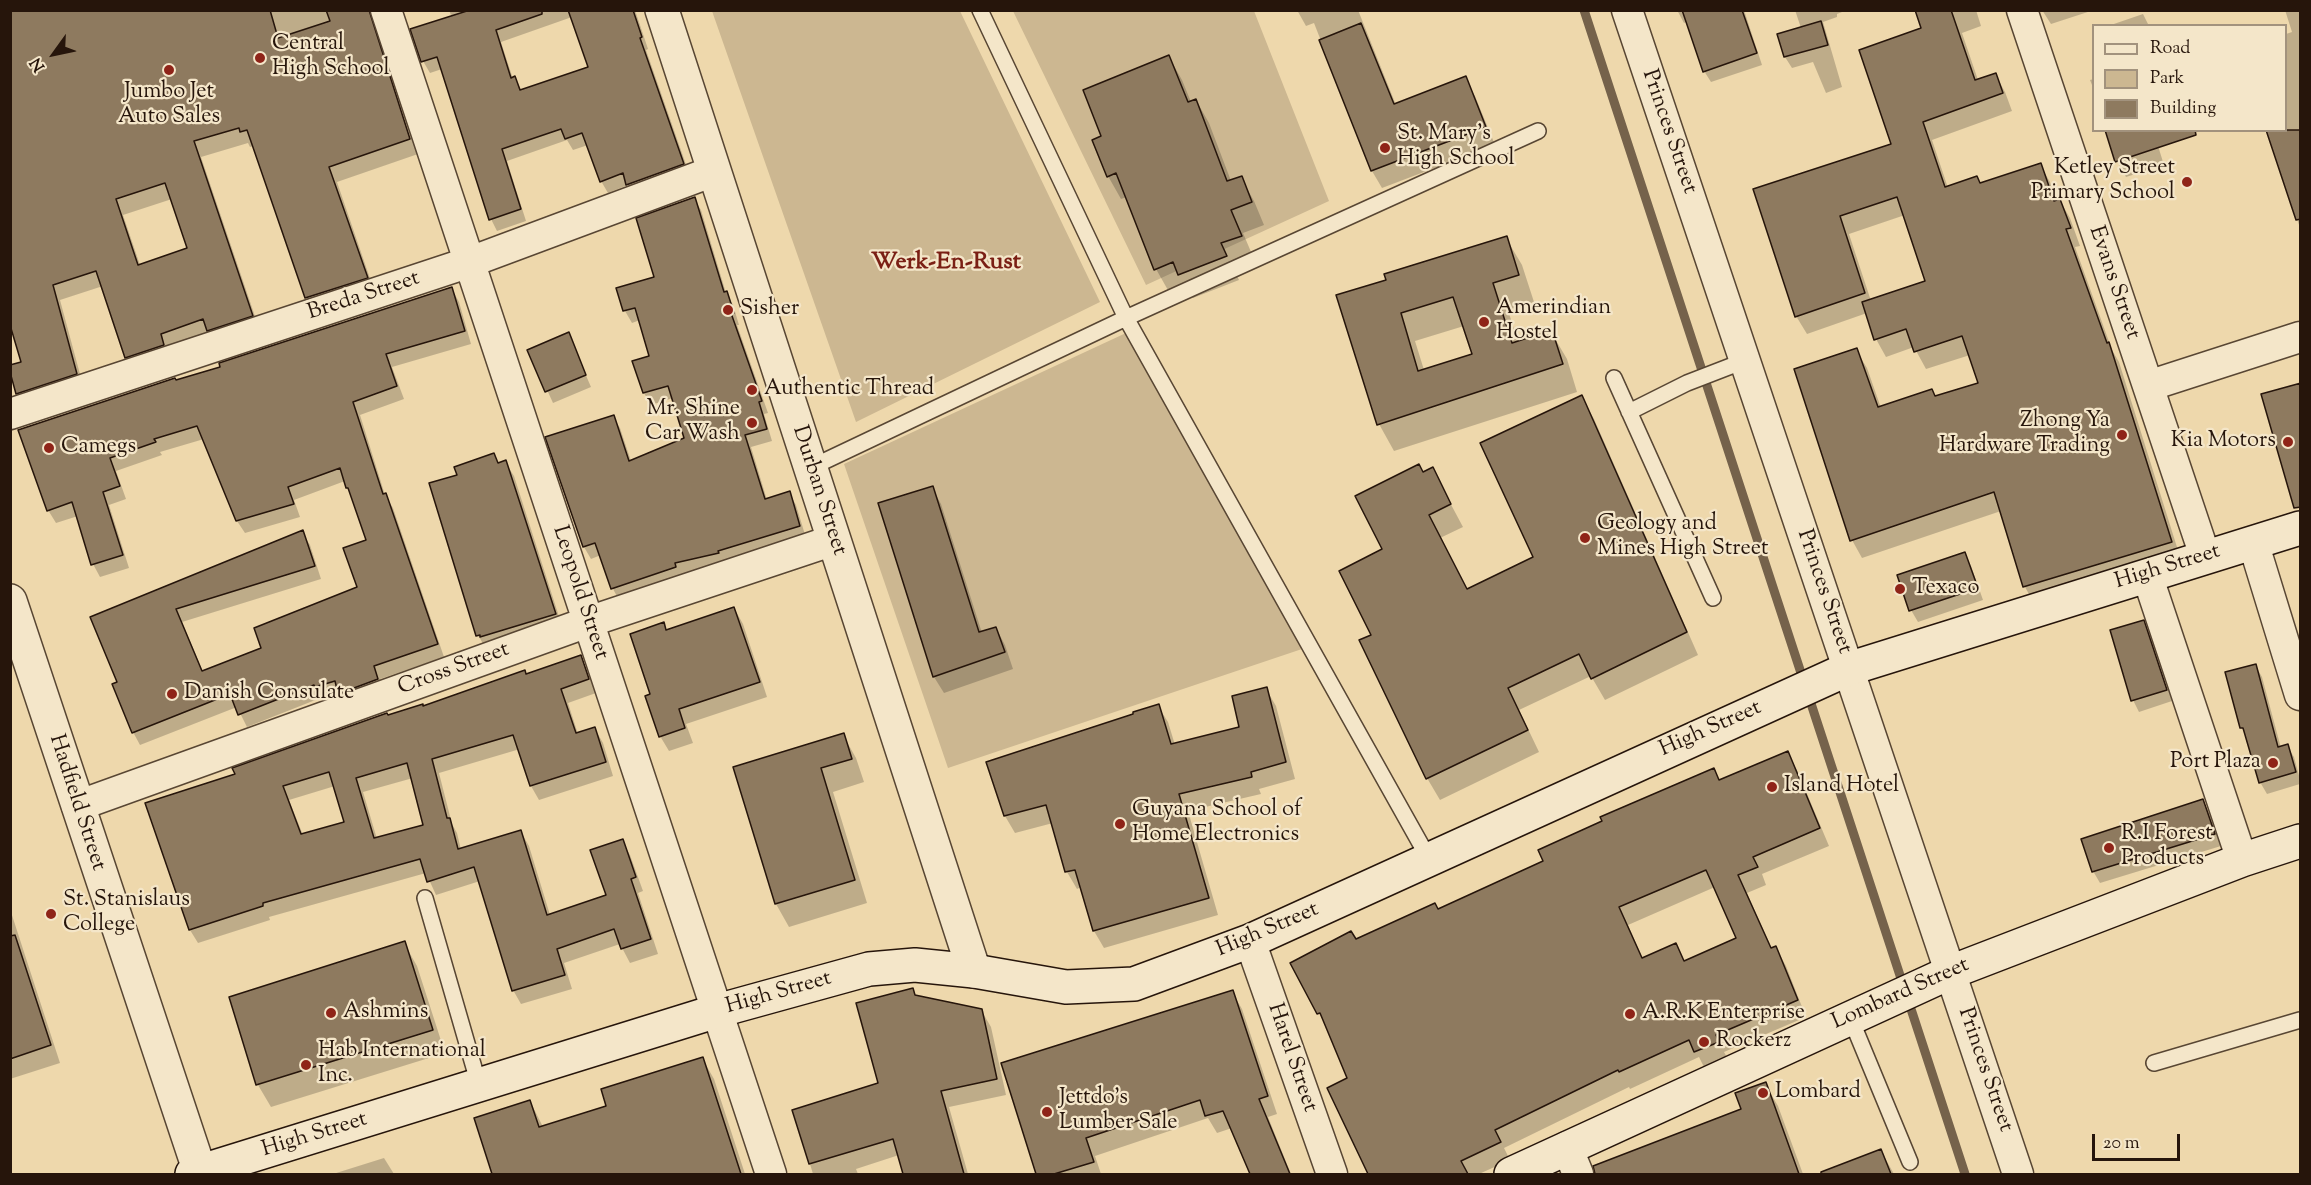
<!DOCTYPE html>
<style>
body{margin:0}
#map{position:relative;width:2311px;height:1185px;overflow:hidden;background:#eed8ac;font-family:"Sorts Mill Goudy",serif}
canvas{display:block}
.frame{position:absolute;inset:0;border:12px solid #26150b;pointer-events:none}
.legend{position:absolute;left:2092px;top:24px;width:195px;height:108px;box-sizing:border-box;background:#f4e6c9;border:2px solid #a2927d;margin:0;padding:8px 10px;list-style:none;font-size:18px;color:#26150b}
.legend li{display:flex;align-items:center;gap:12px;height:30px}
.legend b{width:30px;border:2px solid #a2927d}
.north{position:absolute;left:24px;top:24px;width:60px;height:60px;-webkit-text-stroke:4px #f4e6c9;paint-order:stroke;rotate:237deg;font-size:16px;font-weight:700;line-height:24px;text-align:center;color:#26150b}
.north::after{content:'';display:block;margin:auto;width:21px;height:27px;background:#26150b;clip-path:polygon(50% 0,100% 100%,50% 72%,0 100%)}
.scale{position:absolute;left:2092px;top:1134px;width:88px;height:27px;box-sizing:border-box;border:3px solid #26150b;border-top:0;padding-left:8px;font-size:18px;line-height:21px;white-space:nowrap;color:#26150b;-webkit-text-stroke:4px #f4e6c9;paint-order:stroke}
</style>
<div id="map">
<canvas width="2311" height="1185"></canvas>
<div class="frame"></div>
<ul class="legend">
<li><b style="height:8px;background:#f4e6c9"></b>Road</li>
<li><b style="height:16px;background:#ccb791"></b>Park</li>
<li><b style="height:16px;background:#8e7a5f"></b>Building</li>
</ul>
<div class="north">N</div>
<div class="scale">20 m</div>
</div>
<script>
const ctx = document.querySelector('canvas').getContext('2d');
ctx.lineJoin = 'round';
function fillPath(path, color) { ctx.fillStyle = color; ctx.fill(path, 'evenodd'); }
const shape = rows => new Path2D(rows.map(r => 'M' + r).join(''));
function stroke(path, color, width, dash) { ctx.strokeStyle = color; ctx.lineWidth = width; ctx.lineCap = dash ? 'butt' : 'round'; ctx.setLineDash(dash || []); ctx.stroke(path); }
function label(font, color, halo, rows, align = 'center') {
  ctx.font = font + ' "Sorts Mill Goudy",serif'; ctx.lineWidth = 4.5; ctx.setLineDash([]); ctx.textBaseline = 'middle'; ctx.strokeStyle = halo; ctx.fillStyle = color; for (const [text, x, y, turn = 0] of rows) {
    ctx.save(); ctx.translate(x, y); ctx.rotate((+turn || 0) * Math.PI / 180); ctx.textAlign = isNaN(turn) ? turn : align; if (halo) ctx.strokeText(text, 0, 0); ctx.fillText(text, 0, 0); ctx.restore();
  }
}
fillPath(shape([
 [712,11,960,11,1100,302,856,422],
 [1013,11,1254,11,1329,201,1146,285],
 [1126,333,1302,649,948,768,844,464]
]), '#ccb791');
fillPath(shape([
 [10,10,381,10,418,154,337,182,375,293,315,313,306,298,254,146,250,147,248,143,201,157,260,331,135,373,126,357,103,286,60,300,84,389,27,408,18,393,23,363],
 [172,199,189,248,140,265,123,215],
 [449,10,635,10,648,49,646,50,690,176,634,196,628,185,608,193,601,181,588,145,573,150,567,140,507,161,526,221,497,231,491,219,442,69,430,73,423,61,412,30,452,18],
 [572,17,590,68,522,91,515,78,513,79,501,42],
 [1297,10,1358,10,1396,105,1465,78,1475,96,1495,145,1382,188,1372,171,1314,23,1306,26],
 [1677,10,1744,10,1762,65,1711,82,1704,71,1688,21,1684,23],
 [1795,10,1847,10,1837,14,1837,17,1823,22,1842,87,1826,93,1813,62,1792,68,1785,57,1779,35,1801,28],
 [1916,10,1976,10,1981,26,1962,33,1978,80,1995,74,2005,92,2012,111,1932,140,1948,188,1980,184,2040,165,2050,182,2057,202,2060,201,2070,218,2080,246,2075,247,2112,350,2119,362,2181,560,2035,605,2025,587,2001,511,1862,558,1852,540,1856,350,1867,368,1881,408,1935,397,1980,384,1970,355,1926,369,1914,347,1886,357,1876,339,1867,313,1807,334,1796,316,1754,190,1893,145,1923,29],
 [1905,215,1926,282,1871,301,1849,234],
 [2042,10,2094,10,2051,24],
 [2285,10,2300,10,2300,228,2268,130,2286,130,2286,34,2292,32],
 [2143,14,2149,26,2108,26],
 [1169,57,1182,80,1191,102,1196,100,1209,123,1231,181,1241,178,1254,201,1264,225,1243,233,1254,259,1233,267,1239,280,1193,298,1186,286,1169,292,1156,269,1127,197,1121,199,1108,176,1103,137],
 [2094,79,2094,90,2090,80],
 [2153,130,2164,165,2126,177,2117,161],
 [694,199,701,210,726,293,733,305,739,325,737,325,768,413,764,414,772,441,751,447,767,500,789,493,796,505,806,538,724,565,680,575,682,580,619,600,613,589,601,555,591,559,584,547,547,438,613,417,620,428,631,461,686,439,673,398,651,405,644,393,634,362,651,357,640,320,632,323,625,311,618,289,656,278],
 [1506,238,1522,265,1534,302,1508,310,1518,342,1551,332,1567,359,1577,392,1394,451,1379,424,1388,281],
 [1464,326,1473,355,1424,370,1415,341],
 [452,289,459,302,471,344,392,367,404,399,360,415,385,495,393,508,444,657,380,679,384,692,347,706,340,694,324,699,323,697,247,727,237,707,140,745,133,732,119,683,92,618,302,532,310,545,321,579,182,622,203,672,263,649,359,588,368,541,352,496,345,481,294,500,300,517,245,533,237,521,204,439,160,452,162,455,116,471,126,499,109,505,129,568,100,577,93,564,78,516,56,523,48,510,176,381,222,368],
 [568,334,591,387,553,403,529,350],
 [1581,397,1594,419,1698,655,1605,700,1591,676,1519,710,1539,752,1440,800,1427,778,1373,635,1384,550,1423,474,1432,469,1463,527,1440,538,1467,590,1535,558],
 [494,455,499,464,505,462,514,476,563,629,486,649,478,635,458,476],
 [932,488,941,504,982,633,996,628,1005,645,1013,669,944,693,934,677,880,504],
 [1965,554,1971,566,1983,600,1918,622,1911,610,1899,576],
 [734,608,743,624,767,697,686,724,693,743,669,751,660,736,652,695,663,624,667,631],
 [2143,622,2150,633,2172,701,2139,712,2133,700],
 [580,657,588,671,596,693,568,703,578,734,595,729,603,743,613,776,539,800,531,786,520,749,439,773,452,824,457,833,461,850,521,832,529,846,550,915,607,896,622,841,630,855,643,891,638,893,658,954,630,963,620,944,564,963,572,989,521,1004,513,990,480,881,436,895,426,873,269,917,270,920,198,943,190,930,237,775,388,716,423,708],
 [413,778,425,826,377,839,363,792],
 [335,786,346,823,303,835,289,800],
 [2255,665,2262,677,2281,748,2287,746,2294,757,2300,779,2300,784,2267,794,2260,782,2247,737,2242,728],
 [1266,689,1276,706,1295,779,1259,789,1261,794,1188,811,1218,915,1104,948,1094,931,1081,887,1077,889,1067,872,1053,823,1015,833,1005,816,988,763,1135,715,1158,706,1168,722,1175,745,1241,728],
 [843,735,856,758,864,782,833,792,867,903,789,927,776,904,734,768],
 [1787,753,1797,770,1829,846,1762,874,1766,885,1747,893,1772,949,1776,948,1786,966,1806,1017,1724,1052,1728,1059,1705,1069,1699,1057,1630,1089,1629,1087,1504,1148,1510,1160,1479,1174,1370,1174,1329,1089,1349,1079,1329,1031,1319,1013,1355,940,1438,910,1545,861,1713,769,1720,781],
 [1715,887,1738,939,1685,962,1675,945,1643,959,1628,925],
 [2203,801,2209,812,2221,846,2100,883,2093,871],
 [10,909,60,1063,10,1079],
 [404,943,417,966,445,1053,271,1107,258,1085,230,998],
 [912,989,917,997,981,1010,991,1027,1006,1095,949,1107,968,1174,904,1174,899,1155,856,1169,858,1174,813,1174,794,1111,880,1084],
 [1232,992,1242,1009,1277,1114,1268,1117,1291,1174,1251,1174,1232,1128,1217,1133,1208,1118,1095,1156,1101,1174,1038,1174,1003,1064],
 [702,1058,714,1079,745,1174,493,1174,475,1118,530,1101,543,1127,608,1107],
 [1765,1084,1778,1106,1803,1174,1621,1174,1615,1159,1743,1110],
 [1881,1151,1894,1174,1818,1174],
 [384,1158,394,1174,333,1174]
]), '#0003');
stroke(shape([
 [1584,10,1965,1174]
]), '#75624b', 9);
const building = shape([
 [10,10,270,10,278,38,330,21,326,10,369,10,410,139,329,167,368,278,305,298,247,130,240,132,239,128,194,141,253,316,207,331,203,319,161,334,164,345,125,358,96,271,53,285,77,374,16,394,10,372,10,365,21,362,10,325,10,10],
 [165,183,187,248,138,265,116,199,165,183],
 [470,10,542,10,542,14,496,30,511,78,515,76,520,90,588,67,568,10,633,10,642,37,640,38,684,164,626,185,623,173,600,182,582,133,565,139,561,129,502,149,521,209,489,220,437,57,421,62,410,29,470,10],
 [1682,10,1742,10,1757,53,1703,72,1682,10],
 [1915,10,1951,10,1975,80,1996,73,2003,93,1923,122,1945,187,1977,176,1980,183,2041,163,2054,201,2060,199,2071,228,2066,229,2107,343,2109,342,2172,542,2023,587,1994,492,1850,541,1794,369,1857,348,1878,407,1932,389,1935,396,1978,383,1962,336,1914,352,1906,329,1874,340,1862,302,1925,281,1897,197,1840,216,1865,293,1795,317,1753,189,1891,144,1859,50,1921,28,1915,10],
 [1821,21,1828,45,1784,57,1777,34,1821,21],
 [1361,23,1394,104,1466,76,1486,127,1371,171,1319,40,1361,23],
 [1169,55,1188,102,1196,99,1227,181,1242,176,1252,202,1231,210,1242,236,1221,243,1227,256,1178,275,1173,262,1154,270,1116,173,1107,177,1092,140,1101,136,1083,90,1169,55],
 [2105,130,2195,130,2196,135,2115,162,2105,130],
 [2266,130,2301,130,2301,219,2296,220,2266,130],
 [695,197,724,292,727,291,734,313,731,313,762,401,759,402,767,429,745,435,765,499,790,491,800,526,718,551,719,553,675,563,676,567,611,589,595,543,583,547,545,437,614,415,629,461,684,438,668,386,643,393,632,361,649,356,635,308,623,311,616,288,654,277,636,218,695,197],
 [1507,236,1519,275,1493,283,1512,343,1552,330,1563,364,1377,425,1336,295,1386,280,1384,274,1507,236],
 [1453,297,1472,354,1418,371,1401,313,1453,297],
 [452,287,465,331,386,354,397,386,353,402,383,494,386,493,438,644,374,666,378,679,338,694,335,681,315,687,314,685,238,715,230,694,132,733,112,684,117,682,90,617,303,530,315,566,176,609,202,671,261,648,254,628,357,587,343,548,366,540,348,488,346,488,340,468,288,487,294,504,236,521,197,426,154,439,156,442,110,458,120,486,103,492,123,555,91,565,72,502,47,511,18,430,175,378,176,380,220,367,219,363,452,287],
 [569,332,586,375,545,392,527,350,569,332],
 [2301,383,2301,507,2294,508,2261,394,2301,383],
 [1582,395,1687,632,1591,679,1579,654,1508,688,1528,730,1426,779,1359,640,1371,635,1339,571,1382,549,1355,496,1419,464,1423,472,1433,467,1451,504,1429,515,1467,589,1533,557,1480,443,1582,395],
 [494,453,498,463,506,460,556,614,480,637,480,635,476,636,429,483,457,475,454,467,494,453],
 [933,486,979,632,996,627,1005,652,933,677,878,503,933,486],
 [1965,552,1978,588,1909,611,1897,575,1965,552],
 [734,607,760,682,679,709,685,728,659,737,645,696,650,694,630,634,664,622,666,630,734,607],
 [2144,620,2167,690,2131,701,2110,630,2144,620],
 [581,655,589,679,561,689,576,733,595,727,606,762,530,786,513,735,432,759,447,818,450,818,458,849,521,830,547,915,606,895,590,850,623,839,636,877,631,879,651,939,621,949,614,929,557,949,565,975,512,991,474,867,427,882,420,859,263,903,263,906,189,930,145,803,235,774,232,768,387,713,388,715,423,704,423,706,525,670,526,674,581,655],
 [407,763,423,825,374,838,356,778,407,763],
 [329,772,344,822,301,834,283,786,329,772],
 [2256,664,2278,747,2288,744,2296,772,2259,783,2243,728,2240,728,2225,672,2256,664],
 [1267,687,1286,762,1251,772,1252,777,1179,794,1209,898,1093,931,1075,870,1065,872,1046,805,1004,816,986,762,1133,714,1133,712,1159,704,1171,744,1239,727,1232,696,1267,687],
 [844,733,852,759,821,768,855,880,775,904,733,767,844,733],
 [1788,751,1820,828,1753,857,1758,867,1738,875,1771,948,1776,946,1798,1000,1716,1035,1719,1042,1694,1052,1689,1040,1619,1072,1618,1070,1495,1130,1501,1142,1461,1161,1468,1174,1368,1174,1327,1088,1347,1078,1320,1013,1317,1014,1290,963,1351,931,1356,939,1435,903,1438,909,1543,861,1538,850,1602,821,1600,817,1714,768,1719,780,1788,751],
 [1706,870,1736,938,1684,961,1676,943,1642,958,1619,907,1706,870],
 [2203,799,2215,834,2092,872,2081,839,2203,799],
 [15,935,51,1045,10,1059,10,936,15,935],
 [405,941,433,1030,256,1085,229,997,405,941],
 [913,988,915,995,982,1009,997,1079,941,1091,964,1174,903,1174,893,1139,809,1164,792,1110,878,1083,856,1003,913,988],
 [1233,990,1268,1096,1259,1099,1290,1174,1250,1174,1223,1111,1205,1116,1200,1100,1086,1138,1094,1162,1054,1174,1036,1174,1001,1063,1233,990],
 [703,1057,741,1174,492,1174,474,1118,530,1100,539,1127,606,1106,601,1089,703,1057],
 [1766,1082,1799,1174,1595,1174,1593,1166,1741,1109,1735,1093,1766,1082],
 [1881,1149,1891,1174,1821,1174,1821,1172,1881,1149]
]);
fillPath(building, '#8e7a5f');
stroke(building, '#26150b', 1.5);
const service = shape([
 [980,10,1126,318,1429,859],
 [1614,378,1713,598],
 [1629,412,1687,383,1744,361],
 [810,468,1126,318,1538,131],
 [425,898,479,1085],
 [1850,1017,1910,1162],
 [2154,1063,2300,1020]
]);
const minor = shape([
 [386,10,771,1174],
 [1627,10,2018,1174],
 [2022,10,2205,556],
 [2148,386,2300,337],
 [10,414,470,262,714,171],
 [2253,542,2300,695],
 [2147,575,2242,860],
 [77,806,588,622,834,540],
 [1250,941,1332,1174],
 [1567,1147,1578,1174]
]);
const tertiary = shape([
 [662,10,974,971],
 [10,601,200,1172]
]);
const secondary = shape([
 [192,1174,717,1011,869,969,915,965,974,971,1066,987,1134,984,1250,941,1848,669,2300,528],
 [1511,1174,1951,972,2242,860,2300,841]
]);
stroke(service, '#584633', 18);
stroke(minor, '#584633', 33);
stroke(tertiary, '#584633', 36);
stroke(secondary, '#26150b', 36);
stroke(service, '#f4e6c9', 15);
stroke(minor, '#f4e6c9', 30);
stroke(tertiary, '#f4e6c9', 33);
stroke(secondary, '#f4e6c9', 33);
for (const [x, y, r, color] of [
 [260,58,6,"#8f2418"],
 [169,70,6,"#8f2418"],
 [1385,148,6,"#8f2418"],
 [2187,182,6,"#8f2418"],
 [728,310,6,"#8f2418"],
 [1484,322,6,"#8f2418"],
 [752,390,6,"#8f2418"],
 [752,423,6,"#8f2418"],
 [2122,435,6,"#8f2418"],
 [2288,442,6,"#8f2418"],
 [49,448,6,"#8f2418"],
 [1585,538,6,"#8f2418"],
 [1900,589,6,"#8f2418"],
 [172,694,6,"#8f2418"],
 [2273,763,6,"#8f2418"],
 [1772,787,6,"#8f2418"],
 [1120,824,6,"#8f2418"],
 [2109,848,6,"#8f2418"],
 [51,914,6,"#8f2418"],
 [331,1013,6,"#8f2418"],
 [1630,1014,6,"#8f2418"],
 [1704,1042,6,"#8f2418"],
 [306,1065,6,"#8f2418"],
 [1763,1093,6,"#8f2418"],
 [1047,1112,6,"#8f2418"]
]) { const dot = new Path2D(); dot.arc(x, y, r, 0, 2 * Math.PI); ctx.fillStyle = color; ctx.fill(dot); stroke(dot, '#f4e6c9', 2); }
label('22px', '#26150b', '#f4e6c9', [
 ["Central",272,45],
 ["High School",272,70],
 ["Jumbo Jet",169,93,"center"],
 ["Auto Sales",169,118,"center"],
 ["St. Mary's",1397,135],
 ["High School",1397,160],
 ["Ketley Street",2175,169,"right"],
 ["Primary School",2175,194,"right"],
 ["Amerindian",1496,309],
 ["Hostel",1496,334],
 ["Sisher",740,310],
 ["Authentic Thread",764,390],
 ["Mr. Shine",740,410,"right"],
 ["Car Wash",740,435,"right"],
 ["Zhong Ya",2110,422,"right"],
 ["Hardware Trading",2110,447,"right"],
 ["Kia Motors",2276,442,"right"],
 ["Camegs",61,448],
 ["Geology and",1597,525],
 ["Mines High Street",1597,550],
 ["Texaco",1912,589],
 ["Danish Consulate",184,694],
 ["Port Plaza",2261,763,"right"],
 ["Island Hotel",1784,787],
 ["Guyana School of",1132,811],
 ["Home Electronics",1132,836],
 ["R.I Forest",2121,835],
 ["Products",2121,860],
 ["St. Stanislaus",63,901],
 ["College",63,926],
 ["Ashmins",343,1013],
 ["A.R.K Enterprise",1642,1014],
 ["Rockerz",1716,1042],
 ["Hab International",318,1052],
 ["Inc.",318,1077],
 ["Lombard",1775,1093],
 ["Jettdo's",1059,1099],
 ["Lumber Sale",1059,1124]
], 'left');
label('22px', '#26150b', '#f4e6c9', [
 ["Princes Street",1668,132,71],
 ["Evans Street",2113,283,71],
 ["Breda Street",364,297,-18],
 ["Durban Street",818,491,72],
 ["High Street",2168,568,-17],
 ["Princes Street",1823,592,71],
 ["Leopold Street",579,593,72],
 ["Cross Street",454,670,-20],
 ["High Street",1711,730,-24],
 ["Hadfield Street",76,803,72],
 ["High Street",1268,931,-23],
 ["High Street",779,994,-16],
 ["Lombard Street",1901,995,-24],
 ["Harel Street",1291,1058,71],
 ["Princes Street",1984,1070,71],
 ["High Street",315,1136,-17]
]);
label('bold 24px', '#7a1f14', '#f4e6c9', [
 ["Werk-En-Rust",946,264]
]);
</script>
